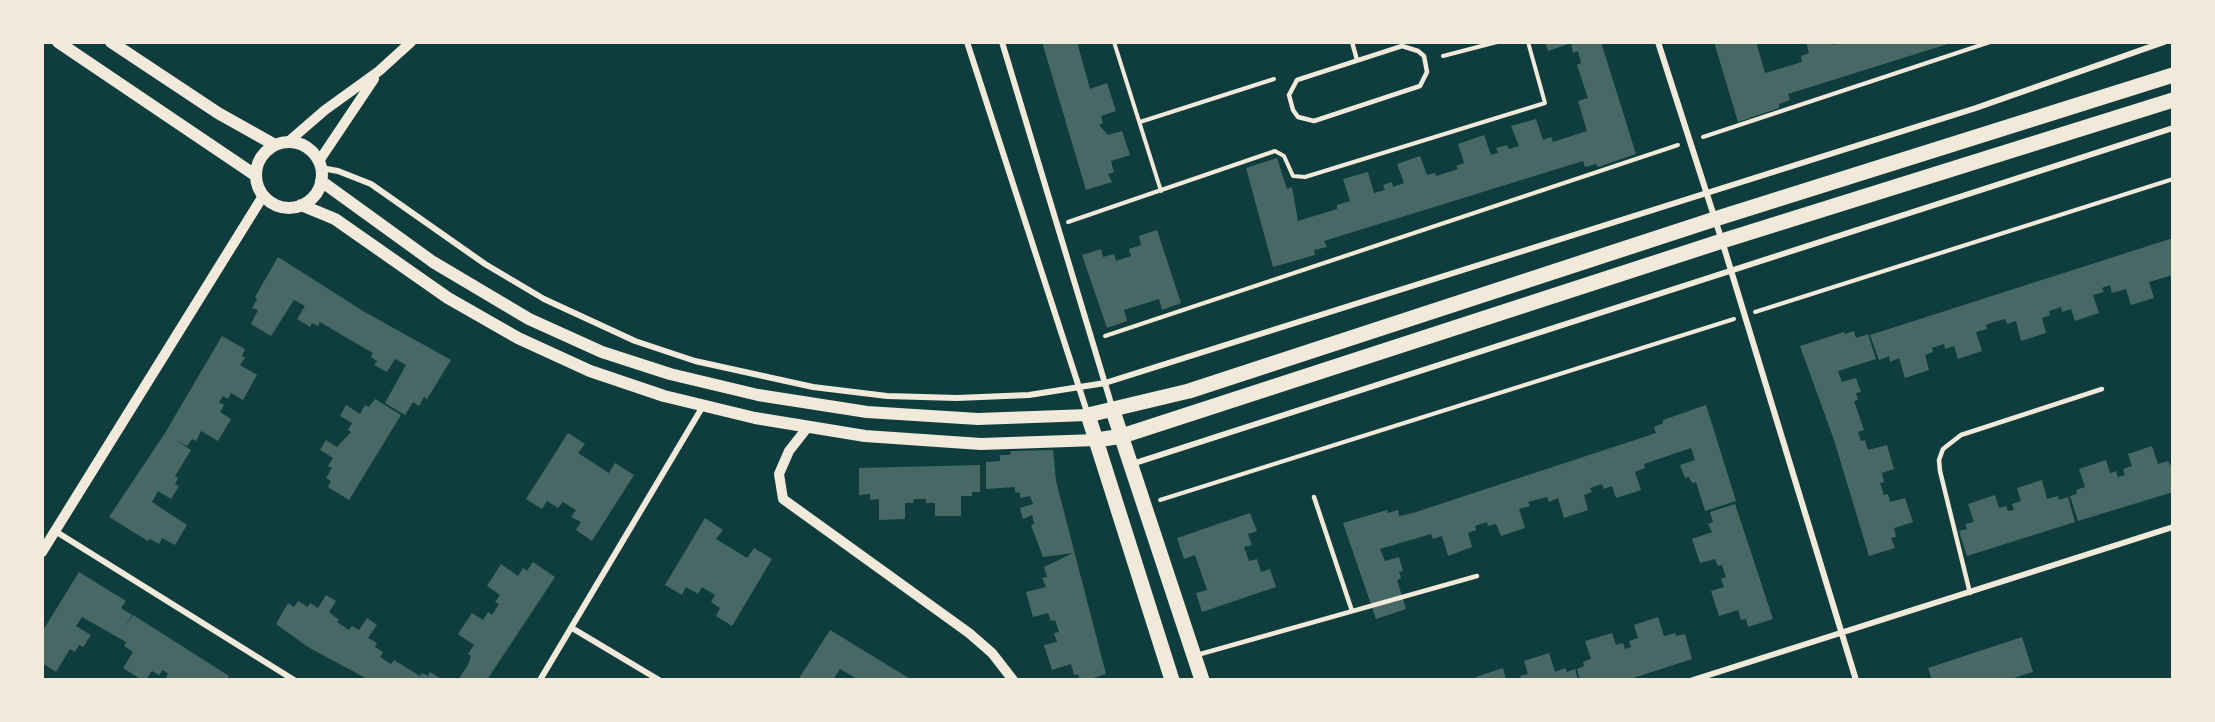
<!DOCTYPE html>
<style>
body{margin:0}
#map{position:relative;width:2215px;height:722px;overflow:hidden;background:#0f3d3e;font-family:"DM Sans",sans-serif}
canvas{display:block}
.frame{position:absolute;inset:0;border:44px solid #f1e9da;pointer-events:none}
</style>
<div id="map">
<canvas width="2215" height="722"></canvas>
<div class="frame"></div>
</div>
<script>
const ctx = document.querySelector('canvas').getContext('2d');
ctx.lineJoin = 'round';
function fillPath(path, color) { ctx.fillStyle = color; ctx.fill(path, 'evenodd'); }
const shape = rows => new Path2D(rows.map(r => 'M' + r).join(''));
function stroke(path, color, width, dash) { ctx.strokeStyle = color; ctx.lineWidth = width; ctx.lineCap = dash ? 'butt' : 'round'; ctx.setLineDash(dash || []); ctx.stroke(path); }
fillPath(shape([
 [1042,42,1077,42,1090,89,1107,83,1116,111,1101,116,1103,123,1099,125,1108,135,1122,131,1130,155,1111,161,1114,172,1108,174,1112,182,1086,190],
 [1545,42,1601,42,1636,154,1598,167,1596,164,1585,167,1583,161,1324,241,1327,247,1314,250,1315,255,1273,267,1246,168,1277,158,1287,189,1292,187,1298,221,1337,209,1337,205,1350,201,1343,179,1368,172,1374,193,1385,190,1383,185,1392,182,1393,187,1404,183,1397,164,1420,156,1427,175,1435,173,1436,176,1458,169,1456,166,1464,163,1458,144,1484,135,1491,155,1498,153,1496,148,1507,145,1509,149,1519,146,1511,126,1536,119,1543,140,1551,137,1553,142,1587,131,1578,101,1588,98,1577,65,1581,63,1578,51,1573,53,1571,43,1548,51],
 [1714,42,1756,42,1765,73,1802,62,1801,56,1809,53,1806,42,1832,42,1833,45,1843,42,1951,43,1788,94,1790,100,1779,104,1779,108,1738,122],
 [1157,230,1181,303,1162,310,1159,299,1124,310,1127,321,1107,328,1082,255,1101,249,1103,257,1114,254,1116,261,1131,256,1129,249,1141,245,1139,236],
 [2173,238,2173,275,2149,282,2154,298,2131,305,2126,289,2112,293,2110,285,2102,288,2104,292,2093,295,2099,313,2075,321,2071,309,2062,312,2061,307,2049,311,2050,315,2042,318,2046,333,2021,341,2016,321,2007,324,2005,319,1994,322,1986,325,1987,329,1976,332,1982,351,1958,359,1954,346,1945,349,1944,344,1932,348,1933,352,1925,355,1929,370,1905,378,1899,358,1890,362,1889,356,1879,360,1870,335],
 [278,257,363,311,451,360,427,399,424,397,419,406,413,402,405,415,385,403,406,365,395,359,387,372,374,365,377,361,371,357,373,353,347,338,320,322,318,326,312,323,310,327,297,319,305,306,294,300,271,336,251,324,258,310,252,308,257,299,255,297],
 [1854,331,1856,338,1868,334,1876,359,1838,371,1842,382,1856,378,1861,392,1856,393,1858,400,1854,401,1864,430,1858,432,1861,441,1865,440,1868,450,1887,445,1894,469,1882,473,1884,482,1880,483,1884,495,1888,494,1890,502,1905,498,1913,522,1894,528,1896,537,1891,538,1895,548,1869,556,1834,440,1800,346,1844,332,1845,334],
 [222,336,245,349,242,356,245,358,240,365,257,375,243,400,231,393,228,399,223,396,219,402,224,405,220,412,231,419,218,441,201,431,196,441,192,439,187,446,176,440,191,450,175,476,178,478,175,484,179,486,171,499,158,491,152,502,187,525,175,545,162,538,159,544,150,539,148,541,109,517,165,433],
 [375,399,401,415,349,500,328,487,331,481,326,478,332,468,328,466,333,458,320,450,326,440,337,447,351,432,348,430,352,423,340,416,346,405,360,414,365,405,369,407],
 [1706,405,1736,501,1705,511,1696,482,1692,483,1689,477,1685,478,1680,465,1695,460,1691,448,1644,464,1645,468,1635,472,1641,490,1616,498,1612,486,1604,489,1602,484,1590,488,1592,492,1584,495,1588,510,1564,518,1558,498,1549,502,1547,497,1528,502,1530,506,1519,509,1525,528,1501,536,1496,524,1488,526,1487,522,1475,526,1476,530,1468,533,1472,547,1448,556,1442,536,1433,539,1431,534,1380,549,1385,561,1399,557,1403,571,1399,572,1401,578,1397,580,1406,609,1376,619,1343,523,1387,510,1388,513,1398,510,1399,516,1413,513,1656,433,1654,427,1663,423,1663,420],
 [568,433,585,444,578,453,609,473,615,463,634,475,592,541,576,530,581,522,571,517,576,510,563,502,558,508,547,501,542,509,526,499],
 [2152,446,2158,464,2168,461,2170,465,2173,464,2173,492,2078,521,2070,496,2077,494,2076,490,2085,487,2079,469,2106,460,2110,473,2116,471,2118,477,2125,475,2123,469,2132,466,2128,454],
 [1053,450,1056,481,1106,674,1087,680,1080,680,1078,674,1074,675,1071,664,1052,670,1044,645,1057,642,1054,633,1059,632,1055,620,1051,621,1048,613,1033,617,1026,592,1046,587,1042,578,1047,577,1044,567,1073,553,1043,557,1031,525,1034,524,1032,515,1023,519,1020,508,1033,504,1030,496,1020,498,1020,493,1015,492,1015,487,986,489,986,462,1000,461,1000,455,1010,455,1011,451],
 [980,465,980,492,972,492,972,496,961,496,961,516,935,516,935,503,926,503,926,499,914,499,913,503,905,503,905,519,879,520,879,499,870,500,870,494,859,495,859,468],
 [2042,480,2047,499,2058,496,2059,500,2068,497,2075,522,1967,556,1959,531,1967,529,1965,524,1974,522,1968,504,1995,495,1999,508,2006,506,2008,511,2014,510,2012,504,2021,501,2017,488],
 [1735,504,1773,619,1748,627,1746,619,1741,620,1738,610,1719,616,1711,591,1724,587,1721,579,1726,577,1722,565,1718,566,1715,559,1700,563,1692,539,1712,532,1708,524,1713,522,1710,512],
 [1250,513,1257,531,1248,534,1252,545,1244,547,1249,561,1257,559,1261,572,1270,569,1276,587,1202,612,1196,593,1207,590,1195,555,1184,559,1177,538],
 [705,518,723,530,716,539,747,558,754,548,772,559,732,626,716,616,720,608,711,602,715,595,702,587,698,594,686,587,682,595,665,585],
 [533,562,555,577,487,680,458,680,468,665,471,656,468,654,474,645,458,634,472,613,483,620,488,612,492,615,499,604,495,602,500,595,487,586,501,564,518,576,523,568,527,571],
 [79,572,126,601,121,608,132,615,123,630,133,615,229,676,226,680,168,680,165,679,168,674,163,670,159,675,152,671,146,680,142,680,123,668,133,652,124,646,126,642,82,617,76,626,91,635,83,647,79,645,75,652,70,649,56,672,42,663,42,632],
 [326,595,336,601,329,612,339,620,337,622,349,630,352,626,359,630,367,618,377,625,368,638,377,643,375,647,383,652,380,657,391,664,394,660,420,676,422,673,428,676,430,672,443,680,369,680,308,647,276,624,288,603,294,607,298,601,308,607,310,603,318,608],
 [1658,617,1664,636,1675,633,1676,636,1685,634,1692,659,1627,680,1580,680,1577,669,1584,666,1583,662,1591,659,1585,641,1612,633,1616,645,1623,643,1625,649,1631,647,1629,641,1638,638,1634,625],
 [830,630,912,680,859,680,840,669,833,680,798,680],
 [2022,637,2033,672,2007,680,1932,680,1928,668],
 [1549,653,1555,672,1565,668,1567,672,1575,669,1578,680,1521,680,1520,676,1528,674,1524,661],
 [1503,668,1506,680,1477,680,1476,677]
]), '#486865');
stroke(shape([
 [1114,42,1161,191],
 [1443,56,1497,42],
 [1140,122,1274,79],
 [1703,137,1990,42],
 [1068,222,1275,151,1284,156,1293,176,1305,177,1545,103,1528,42],
 [1755,312,2173,179],
 [1105,336,1678,145],
 [1160,500,1734,319]
]), '#f1e9da', 4);
stroke(shape([
 [1352,42,1357,60],
 [1402,46,1418,51,1424,56,1427,72,1420,86,1314,121,1298,117,1293,110,1289,95,1297,80,1402,46],
 [1314,497,1352,611],
 [1970,593,1940,471,1939,460,1943,449,1961,435,2102,389],
 [1197,655,1477,576]
]), '#f1e9da', 4.5);
stroke(shape([
 [967,42,1088,415],
 [1002,42,1113,410],
 [1658,42,1722,241,1856,680],
 [321,168,338,171,371,184,485,264,544,299,635,341,695,361,813,387,887,396,957,398,1029,395,1105,383,1976,108,2164,42],
 [1132,464,2173,128],
 [55,531,294,680],
 [572,628,659,680],
 [540,680,703,406],
 [1693,680,2173,527]
]), '#f1e9da', 6);
stroke(shape([
 [288,142,325,110,379,71,411,42],
 [319,161,374,79],
 [807,428,789,451,779,474,783,499,969,633,992,653,1013,680],
 [42,552,263,196]
]), '#f1e9da', 10);
stroke(shape([
 [58,42,255,175],
 [111,42,218,113,275,145],
 '256 175a33 33 0 1 1 66 0a33 33 0 1 1-66 0Z',
 [321,181,433,262,529,319,602,352,670,374,758,395,867,412,978,419,1088,415],
 [301,205,335,219,448,298,518,338,590,371,664,396,755,418,865,436,981,444,1097,440]
]), '#f1e9da', 12);
stroke(shape([
 [1113,411,1202,680],
 [1097,440,1122,436,1722,241,2173,100],
 [1172,680,1088,415,1189,391,1715,219,2173,75]
]), '#f1e9da', 15);
</script>
